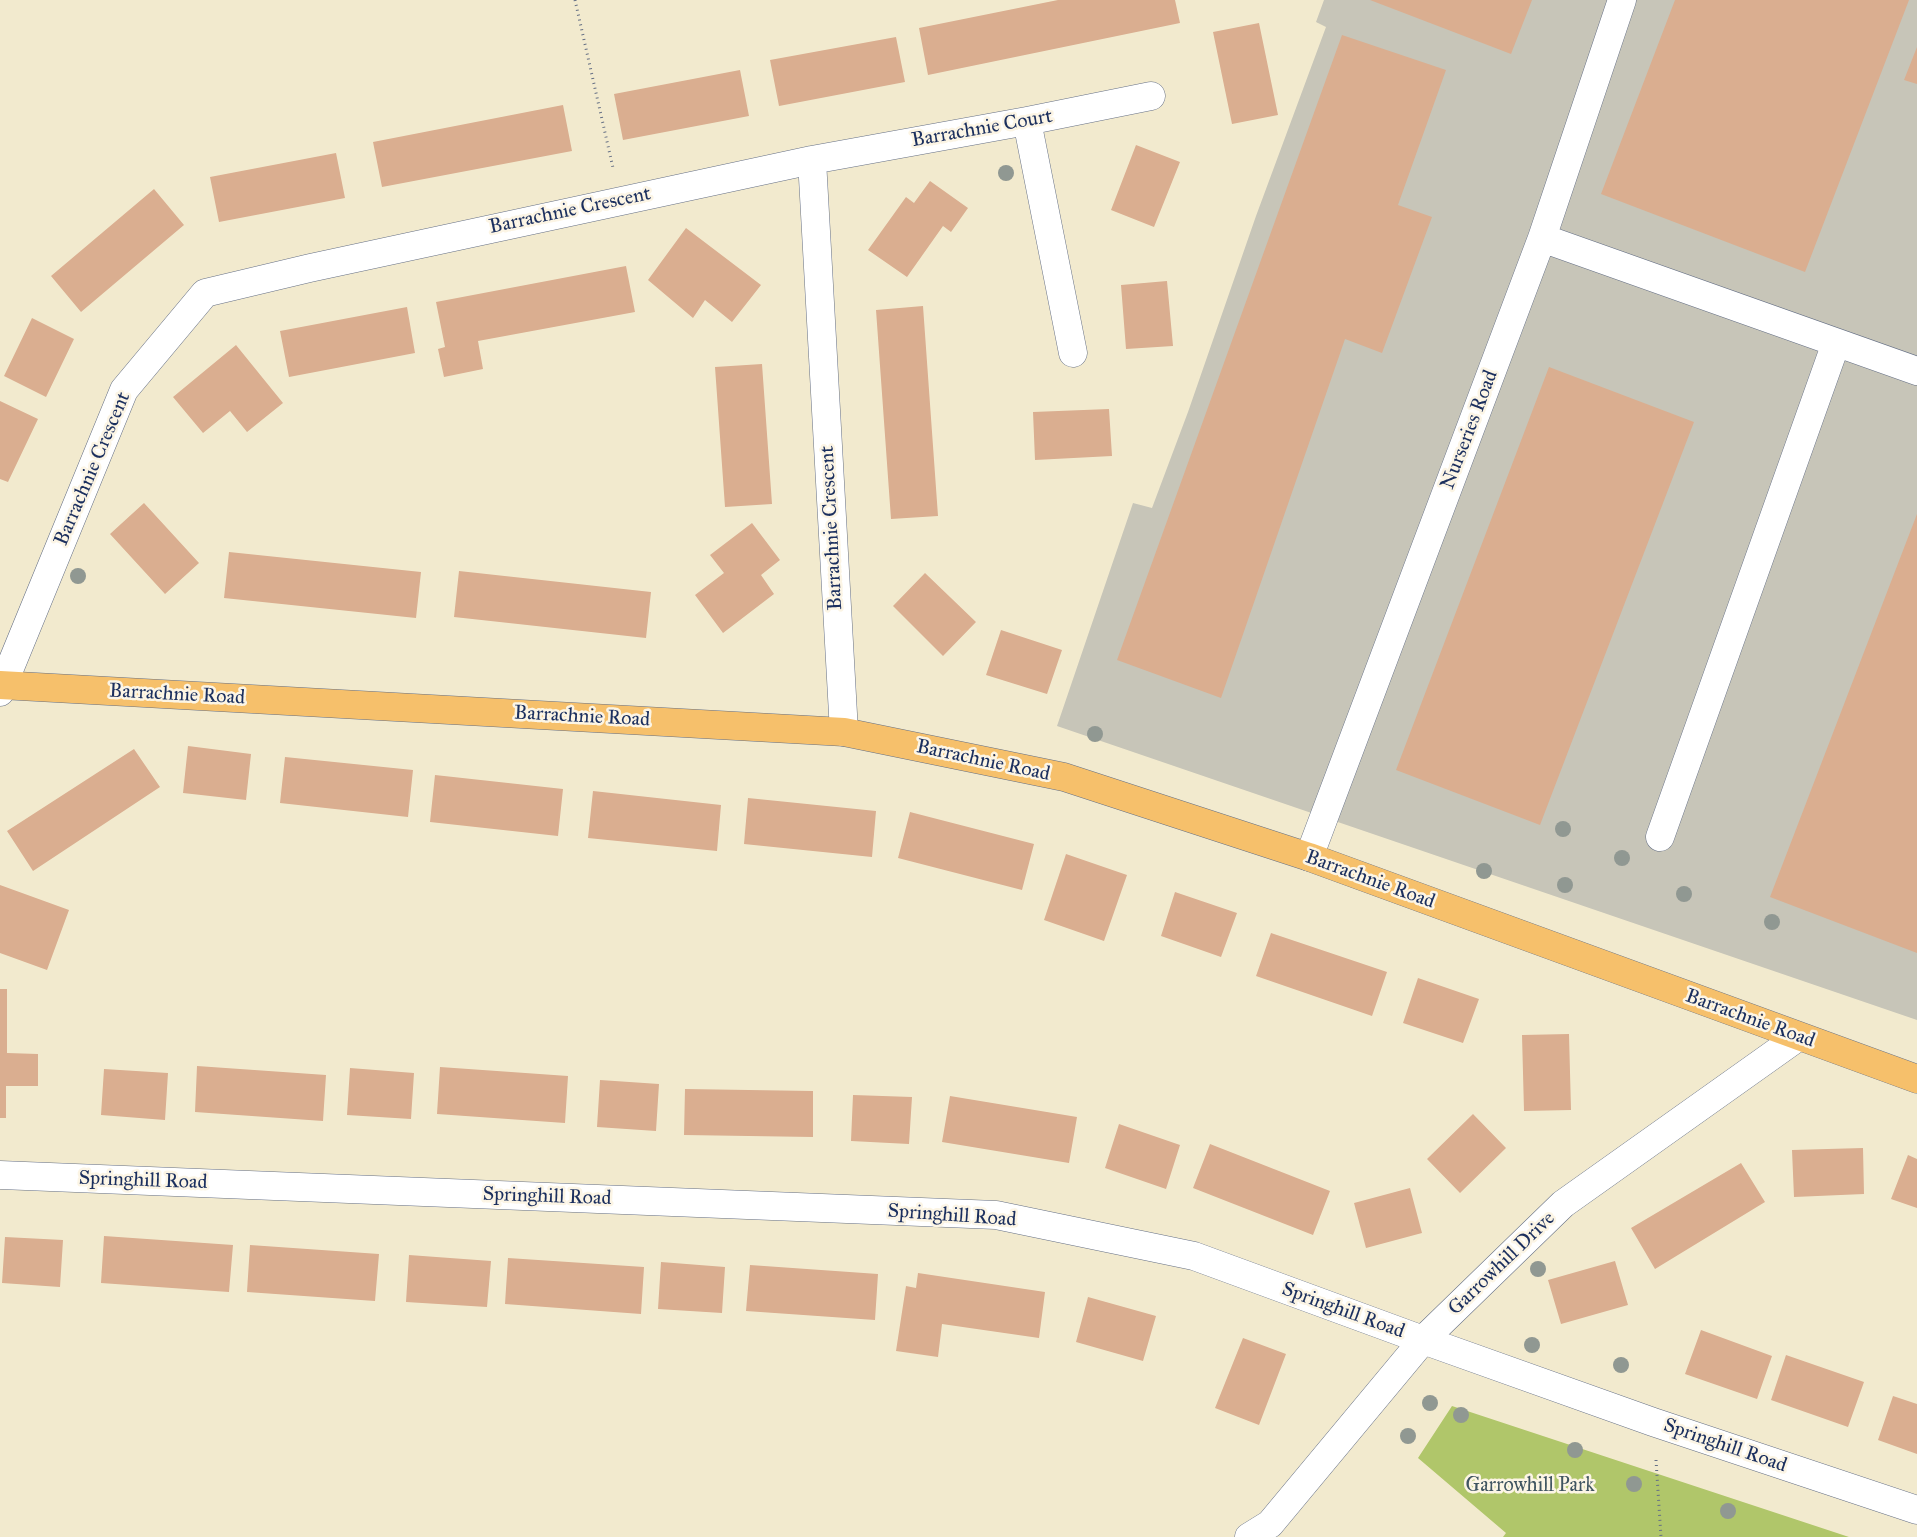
<!DOCTYPE html>
<style>
body{margin:0}
canvas{display:block;background:#f2eace}
</style>
<canvas width="1917" height="1537"></canvas>
<script>
const ctx = document.querySelector('canvas').getContext('2d');
ctx.lineJoin = 'round';
function fillPath(path, color) { ctx.fillStyle = color; ctx.fill(path, 'evenodd'); }
const shape = rows => new Path2D(rows.map(r => 'M' + r).join(''));
function stroke(path, color, width, dash) { ctx.strokeStyle = color; ctx.lineWidth = width; ctx.lineCap = dash ? 'butt' : 'round'; ctx.setLineDash(dash || []); ctx.stroke(path); }
function label(font, color, halo, rows, align = 'center') {
  ctx.font = font + ' "IM FELL Great Primer",serif'; ctx.lineWidth = 5; ctx.setLineDash([]); ctx.textBaseline = 'middle'; ctx.strokeStyle = halo; ctx.fillStyle = color; for (const [text, x, y, turn = 0] of rows) {
    ctx.save(); ctx.translate(x, y); ctx.rotate((+turn || 0) * Math.PI / 180); ctx.textAlign = isNaN(turn) ? turn : align; if (halo) ctx.strokeText(text, 0, 0); ctx.fillText(text, 0, 0); ctx.restore();
  }
}
fillPath(shape([
 [1324,0,1917,0,1917,1020,1057,726,1133,503,1152,508,1188,412,1256,216,1326,27,1316,22]
]), '#c7c5b8');
fillPath(shape([
 [1452,1406,1849,1537,1503,1537,1506,1533,1418,1458]
]), '#b0c66a');
fillPath(shape([
 [1058,0,1175,0,1180,23,928,75,919,28],
 [1370,0,1532,0,1511,54],
 [1675,0,1909,0,1805,272,1601,194],
 [1259,23,1278,115,1232,124,1213,32],
 [1342,35,1446,70,1398,205,1432,217,1382,353,1345,339,1221,698,1117,660],
 [896,37,905,82,779,106,770,60],
 [1917,47,1917,84,1904,80],
 [740,70,749,116,623,140,614,94],
 [563,105,572,151,382,187,373,142],
 [1136,145,1180,162,1154,227,1111,210],
 [336,153,345,198,219,222,210,177],
 [930,181,968,208,951,232,943,226,907,277,868,250,906,197,914,203],
 [154,189,184,225,81,312,51,276],
 [686,228,761,285,732,322,705,300,693,318,648,280],
 [626,266,635,312,478,341,483,369,444,377,438,349,445,347,436,302],
 [1167,281,1173,346,1126,349,1121,285],
 [923,306,938,516,891,519,876,310],
 [407,307,415,353,289,377,280,331],
 [32,318,74,339,46,397,4,376],
 [236,345,283,403,247,432,230,411,203,433,173,397],
 [762,364,772,504,725,507,715,367],
 [1549,367,1694,422,1540,825,1396,770],
 [0,401,38,419,8,482,0,479],
 [1109,409,1112,456,1035,460,1033,412],
 [144,503,199,563,165,594,110,534],
 [1917,514,1917,953,1770,897],
 [752,523,780,560,761,575,774,594,723,633,695,595,724,573,710,555],
 [229,552,421,572,416,618,224,598],
 [459,571,651,592,646,638,454,617],
 [925,573,976,622,943,656,893,606],
 [1001,630,1062,650,1047,694,986,675],
 [188,746,251,754,246,800,183,793],
 [134,749,160,787,33,871,7,831],
 [285,757,413,770,408,817,280,803],
 [435,775,563,789,558,836,430,822],
 [593,791,721,805,717,851,588,838],
 [748,798,876,811,872,857,744,844],
 [910,812,1034,844,1022,890,898,858],
 [1066,854,1127,875,1104,941,1044,920],
 [0,885,69,910,47,970,0,953],
 [1175,892,1237,913,1221,957,1161,936],
 [1271,933,1387,972,1372,1016,1256,976],
 [1418,978,1479,999,1463,1043,1403,1023],
 [0,989,7,989,7,1053,38,1054,38,1086,6,1086,6,1118,0,1118],
 [1569,1034,1571,1110,1524,1111,1522,1035],
 [197,1066,326,1075,323,1121,195,1112],
 [440,1067,568,1076,565,1123,437,1114],
 [350,1068,414,1073,411,1119,347,1115],
 [104,1069,168,1073,165,1120,101,1115],
 [600,1080,659,1084,656,1131,597,1127],
 [685,1089,813,1091,813,1137,684,1135],
 [853,1095,912,1097,909,1144,851,1141],
 [950,1096,1077,1117,1069,1163,942,1142],
 [1473,1114,1506,1148,1460,1193,1427,1159],
 [1119,1124,1180,1145,1166,1189,1105,1168],
 [1210,1144,1330,1191,1313,1235,1193,1188],
 [1863,1148,1864,1194,1794,1197,1792,1150],
 [1908,1155,1917,1159,1917,1208,1891,1199],
 [1741,1163,1765,1202,1655,1269,1631,1228],
 [1410,1188,1422,1233,1366,1248,1354,1203],
 [104,1236,233,1245,229,1292,101,1283],
 [5,1237,63,1240,60,1287,2,1283],
 [250,1245,379,1254,375,1301,247,1292],
 [409,1255,491,1261,487,1307,406,1302],
 [508,1258,644,1267,641,1314,505,1304],
 [1615,1261,1628,1305,1561,1324,1548,1280],
 [661,1262,725,1267,722,1313,658,1309],
 [750,1265,878,1274,875,1320,746,1311],
 [918,1273,1045,1292,1039,1338,942,1324,938,1357,896,1351,906,1286,916,1288],
 [1088,1297,1156,1316,1143,1361,1076,1342],
 [1701,1330,1772,1356,1757,1399,1685,1374],
 [1243,1338,1286,1354,1259,1425,1215,1408],
 [1786,1355,1864,1382,1848,1427,1771,1400],
 [1893,1396,1917,1404,1917,1454,1878,1440]
]), '#daae90');
const minor = shape([
 [1027,121,1073,353],
 [812,160,1027,121,1151,96],
 [1542,238,1917,371],
 [0,692,124,390,205,293,310,268,812,160,844,732],
 [1660,837,1836,343],
 [1309,857,1542,238,1622,0],
 [0,1175,996,1215,1194,1256,1423,1340,1653,1422,1917,1510],
 [1249,1537,1270,1524,1423,1340,1563,1204,1798,1037]
]);
const major = shape([
 [0,685,844,732,1064,777,1309,857,1917,1079]
]);
stroke(minor, '#667085', 29);
stroke(major, '#667085', 29);
stroke(shape([
 [575,0,613,168],
 [1656,1460,1661,1537]
]), '#667085', 3, [1, 4]);
stroke(minor, '#fff', 28);
stroke(major, '#f6c06b', 28);
ctx.fillStyle = '#909892';
for (const [x, y] of [
 [1006,173],
 [78,576],
 [1095,734],
 [1563,829],
 [1622,858],
 [1484,871],
 [1565,885],
 [1684,894],
 [1772,922],
 [1538,1269],
 [1532,1345],
 [1621,1365],
 [1430,1403],
 [1461,1415],
 [1408,1436],
 [1575,1450],
 [1634,1484],
 [1728,1511]
]) { ctx.beginPath(); ctx.arc(x, y, 8, 0, 2 * Math.PI); ctx.fill(); }
label('20px', '#1b2f5e', '#fcf5e5', [
 ["Barrachnie Court",982,129,-10],
 ["Barrachnie Crescent",570,211,-12],
 ["Nurseries Road",1470,430,-69],
 ["Barrachnie Crescent",93,469,-67],
 ["Barrachnie Crescent",832,528,-93],
 ["Barrachnie Road",177,695,3],
 ["Barrachnie Road",582,717,3],
 ["Barrachnie Road",983,761,12],
 ["Barrachnie Road",1370,880,20],
 ["Barrachnie Road",1750,1019,20],
 ["Springhill Road",143,1181,2],
 ["Springhill Road",547,1197,2],
 ["Springhill Road",952,1216,4],
 ["Garrowhill Drive",1502,1264,-44],
 ["Springhill Road",1343,1311,20],
 ["Springhill Road",1725,1446,19]
]);
label('20px', '#405561', '#fcf5e5', [
 ["Garrowhill Park",1530,1486]
]);
</script>
